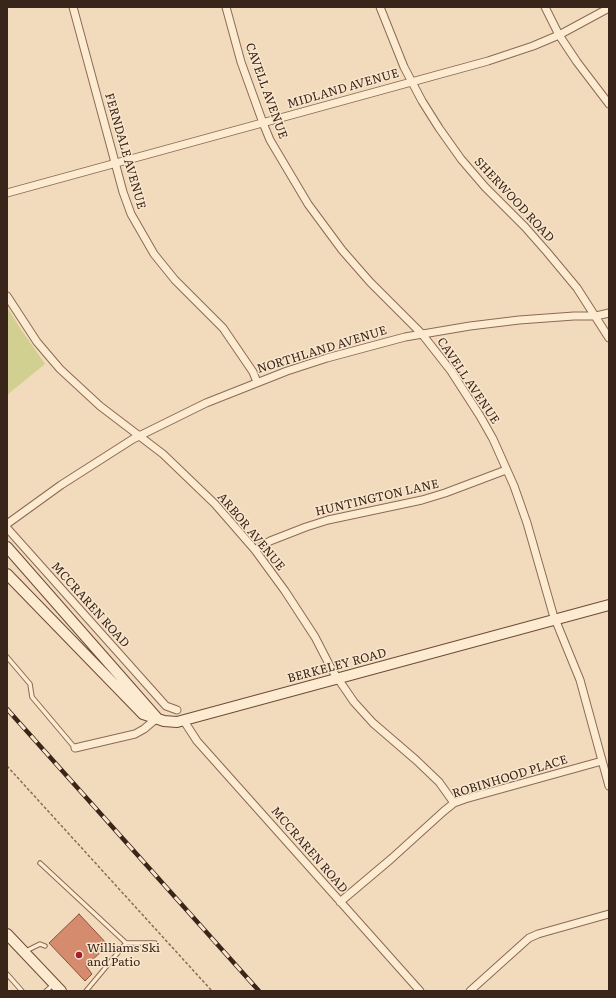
<!DOCTYPE html>
<style>
body{margin:0}
#map{position:relative;width:616px;height:998px;overflow:hidden;background:#f2dbbd;font-family:Literata,serif}
canvas{display:block}
.frame{position:absolute;inset:0;border:8px solid #3a251a;pointer-events:none}
</style>
<div id="map">
<canvas width="616" height="998"></canvas>
<div class="frame"></div>
</div>
<script>
const ctx = document.querySelector('canvas').getContext('2d');
ctx.lineJoin = 'round';
function fillPath(path, color) { ctx.fillStyle = color; ctx.fill(path, 'evenodd'); }
const shape = rows => new Path2D(rows.map(r => 'M' + r).join(''));
function stroke(path, color, width, dash) { ctx.strokeStyle = color; ctx.lineWidth = width; ctx.lineCap = dash ? 'butt' : 'round'; ctx.setLineDash(dash || []); ctx.stroke(path); }
function label(font, color, halo, rows, align = 'center') {
  ctx.font = font + ' Literata,serif'; ctx.lineWidth = 3; ctx.setLineDash([]); ctx.textBaseline = 'middle'; ctx.strokeStyle = halo; ctx.fillStyle = color; for (const [text, x, y, turn = 0] of rows) {
    ctx.save(); ctx.translate(x, y); ctx.rotate((+turn || 0) * Math.PI / 180); ctx.textAlign = isNaN(turn) ? turn : align; if (halo) ctx.strokeText(text, 0, 0); ctx.fillText(text, 0, 0); ctx.restore();
  }
}
fillPath(shape([
 [7,307,20,328,45,364,7,395]
]), '#d1d090');
const building = shape([
 [79,914,108,945,86,966,92,974,85,981,49,943,79,914]
]);
fillPath(building, '#d58b6e');
stroke(building, '#8e4e37', 1);
const lane = shape([
 [7,657,30,684,32,697,75,748],
 [40,863,126,943,86,991],
 [126,943,155,943],
 [26,951,40,944,45,946],
 [7,974,22,991],
 [46,991,54,984]
]);
const street = shape([
 [73,7,123,192,131,214,154,254,175,280,223,328,253,372,257,382],
 [226,7,241,62,263,123,270,140,308,204,342,250,370,282,422,334,451,371,480,416,493,439,514,486,527,523,553,614,580,680,609,786],
 [380,7,404,67,422,101,439,128,461,159,485,187,525,227,547,252,577,288,609,338],
 [545,7,559,35,577,62,609,104],
 [7,193,488,61,533,46,559,35,609,8],
 [7,296,37,342,60,369,100,406,163,454,215,504,255,550,285,591,315,637,332,670,354,702,373,723,416,760,439,782,454,803],
 [7,524,61,485,133,439,206,403,287,371,327,358,405,337,470,326,519,320,574,316,596,316,609,313],
 [7,528,166,706,177,710],
 [255,550,270,541,306,527,328,520,422,500,445,493,506,470],
 [184,721,197,741,420,991],
 [75,748,135,734,144,729,157,718],
 [340,902,391,859,444,811,454,803,465,799,602,761],
 [470,991,529,938,538,934,609,914]
]);
const secondary = shape([
 [7,547,157,718],
 [7,574,143,714,164,721,177,722,609,605],
 [7,934,61,991]
]);
stroke(lane, '#8c6a54', 5.5);
stroke(street, '#8c6a54', 9);
stroke(secondary, '#6e4b37', 12);
stroke(shape([
 [7,766,212,991]
]), '#8c6a54', 1.5, [3, 2]);
stroke(lane, '#fcead1', 3.5);
stroke(street, '#fcead1', 7);
stroke(secondary, '#fcead1', 10);
const rail = shape([
 [7,709,259,991]
]);
stroke(rail, '#3a251a', 4.5);
stroke(rail, '#f9e6cd', 3, [9]);
for (const [x, y, r, color] of [
 [79,955,4,"#a21e30"]
]) { const dot = new Path2D(); dot.arc(x, y, r, 0, 2 * Math.PI); ctx.fillStyle = color; ctx.fill(dot); stroke(dot, '#f9e6cd', 1.5); }
label('12px', '#3a251a', '#f9e6cd', [
 ["MIDLAND AVENUE",343,89,-16],
 ["CAVELL AVENUE",266,91,70],
 ["FERNDALE AVENUE",125,151,74],
 ["SHERWOOD ROAD",514,200,47],
 ["NORTHLAND AVENUE",322,350,-17],
 ["CAVELL AVENUE",468,381,56],
 ["HUNTINGTON LANE",377,498,-13],
 ["ARBOR AVENUE",251,532,50],
 ["MCCRAREN ROAD",90,605,48],
 ["BERKELEY ROAD",337,666,-15],
 ["ROBINHOOD PLACE",510,777,-17],
 ["MCCRAREN ROAD",309,850,49]
]);
label('12px', '#3a251a', '#f9e6cd', [
 ["Williams Ski",87,948],
 ["and Patio",87,962]
], 'left');
</script>
